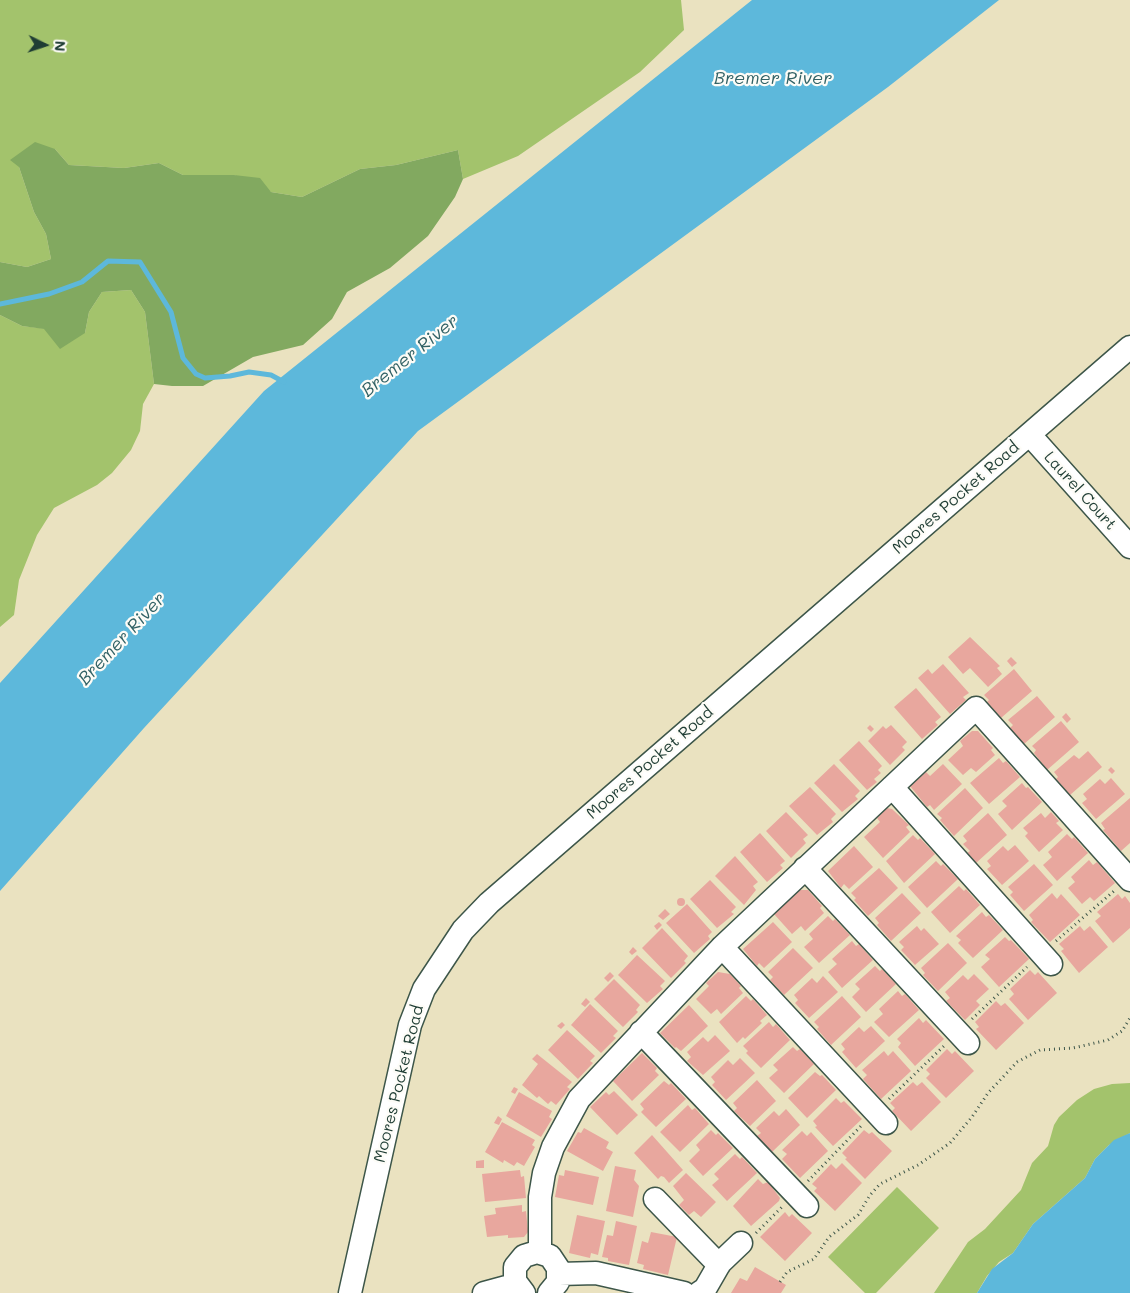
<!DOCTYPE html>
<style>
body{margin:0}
#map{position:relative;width:1130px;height:1293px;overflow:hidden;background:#eae2c0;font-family:Mali,sans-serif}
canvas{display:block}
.north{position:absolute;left:20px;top:20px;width:50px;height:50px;-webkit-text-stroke:4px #fdfcf7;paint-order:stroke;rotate:94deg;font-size:14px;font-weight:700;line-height:20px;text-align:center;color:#1f3d34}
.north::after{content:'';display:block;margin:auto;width:18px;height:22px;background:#1f3d34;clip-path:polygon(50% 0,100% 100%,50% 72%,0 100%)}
</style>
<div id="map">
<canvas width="1130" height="1293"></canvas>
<div class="north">N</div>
</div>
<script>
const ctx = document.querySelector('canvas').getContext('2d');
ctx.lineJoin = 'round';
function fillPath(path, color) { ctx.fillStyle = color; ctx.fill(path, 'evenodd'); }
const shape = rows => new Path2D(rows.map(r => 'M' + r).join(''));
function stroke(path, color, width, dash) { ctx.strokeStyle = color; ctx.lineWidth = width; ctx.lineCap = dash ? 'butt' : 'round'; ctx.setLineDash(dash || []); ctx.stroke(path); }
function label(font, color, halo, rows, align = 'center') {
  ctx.font = font + ' Mali,sans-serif'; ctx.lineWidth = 4.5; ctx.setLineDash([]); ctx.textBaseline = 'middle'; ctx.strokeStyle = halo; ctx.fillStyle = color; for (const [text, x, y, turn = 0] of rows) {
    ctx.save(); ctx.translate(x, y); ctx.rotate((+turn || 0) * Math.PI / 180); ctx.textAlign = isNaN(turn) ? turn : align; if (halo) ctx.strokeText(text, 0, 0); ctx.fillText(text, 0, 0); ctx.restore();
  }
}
fillPath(shape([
 [0,0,681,0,684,30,640,72,518,156,463,179,458,150,396,165,360,169,302,197,271,192,234,175,183,175,159,163,124,168,69,165,55,149,19,167,34,212,46,234,51,259,27,267,0,262],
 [131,290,145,312,154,384,143,404,140,431,131,450,112,473,97,485,54,508,37,535,19,580,14,615,0,627,0,315,22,326,85,333,89,312,102,292],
 [1130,1083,1130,1133,1109,1145,1095,1159,1085,1178,1033,1224,1013,1253,999,1262,987,1276,977,1293,934,1293,968,1242,985,1229,1021,1190,1032,1163,1048,1146,1054,1125,1059,1117,1077,1100,1094,1089,1112,1084],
 [897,1187,939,1228,876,1293,865,1293,828,1257]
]), '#a3c36c');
fillPath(shape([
 [35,142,55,149,69,165,124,168,159,163,183,175,234,175,260,178,271,192,302,197,360,169,396,165,458,150,463,179,455,197,428,236,390,268,347,292,332,319,303,345,253,357,203,386,172,386,154,384,145,312,131,290,102,292,89,312,85,333,60,349,44,329,22,326,0,315,0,262,27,267,51,259,46,234,34,212,19,167,10,160]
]), '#82a960');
fillPath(shape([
 [752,0,999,0,888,87,418,431,144,728,0,891,0,683,264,391],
 [1130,1133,1130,1293,977,1293,992,1269,1013,1253,1033,1224,1085,1178,1095,1159,1114,1140]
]), '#5db8db');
stroke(shape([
 [0,304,49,294,82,282,108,261,140,262,171,312,183,358,196,374,205,378,230,376,249,372,271,375,284,382]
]), '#5db8db', 5);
fillPath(shape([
 [970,637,1000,666,997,668,1002,674,988,687,970,668,963,674,948,657],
 [1011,657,1017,663,1012,667,1007,661],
 [943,664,969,693,963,697,966,700,950,714,918,678,928,669,932,674],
 [1014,669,1032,691,1001,718,987,702,989,700,984,695],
 [916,688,941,717,935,722,938,725,922,739,894,707],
 [1037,696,1055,717,1024,744,1010,728,1013,725,1008,720],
 [1066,713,1071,719,1067,723,1062,717],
 [1061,721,1079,742,1047,770,1034,753,1036,750,1032,746],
 [870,725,874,729,871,732,867,728],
 [891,725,907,742,902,747,905,750,890,765,868,741,883,726,886,729],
 [972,731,978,731,993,748,991,750,995,755,976,772,971,768,963,775,948,760,963,746,960,741],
 [859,741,882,766,878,770,881,773,874,779,877,782,867,790,839,760],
 [1088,751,1102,767,1070,795,1056,779,1058,777,1054,772,1074,755,1079,759],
 [999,758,1003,763,1006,761,1020,777,989,804,970,783],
 [834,764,860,791,855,796,858,799,842,812,814,783],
 [943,764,962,784,934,810,930,805,927,807,910,786,926,772,930,776],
 [1111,767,1115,771,1112,774,1108,770],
 [1111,778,1125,794,1096,819,1082,803,1087,799,1083,794,1100,779,1105,784],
 [1022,783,1026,788,1028,787,1042,802,1012,830,998,814,1007,806,1002,801],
 [810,787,836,814,831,819,833,822,817,835,789,806],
 [965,788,983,808,954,836,940,820,942,818,937,814],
 [1130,798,1130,843,1121,851,1103,830,1105,829,1101,823],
 [887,808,892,809,909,825,906,827,910,832,883,858,864,837,880,822,877,818],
 [786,812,808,835,803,839,806,843,791,858,766,831],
 [1051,812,1059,821,1056,823,1063,830,1039,852,1025,836,1028,833,1023,828,1041,813,1045,818],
 [988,813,1007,835,976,863,967,853,970,851,963,844,967,841,963,836],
 [760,833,785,861,780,865,783,868,767,882,740,852],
 [1067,834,1072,839,1074,837,1088,853,1057,881,1043,865,1052,857,1048,852],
 [913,835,918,840,920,838,935,854,904,883,886,861],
 [1015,845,1029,861,1002,885,987,869,991,866,987,861,1003,846,1008,851],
 [854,846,873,867,849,889,844,884,841,888,828,871],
 [735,856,758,882,753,886,756,890,744,905,715,876],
 [1089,860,1093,865,1097,862,1115,883,1094,901,1090,897,1082,904,1068,888,1075,882,1071,877],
 [936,861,941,866,943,864,958,879,927,908,908,887],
 [1034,864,1053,885,1024,911,1010,895,1013,892,1008,887],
 [879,868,898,888,868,916,854,900,856,898,851,893],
 [710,880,736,907,731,912,734,914,717,928,690,899],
 [959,886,964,891,966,889,980,905,950,933,931,912],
 [800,890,808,890,822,906,820,908,824,913,805,931,801,926,792,934,774,914],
 [902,893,921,913,891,941,877,925,879,923,875,918],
 [1052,893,1057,899,1061,894,1080,915,1050,942,1031,922,1033,920,1029,915],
 [1118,894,1122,899,1125,896,1130,903,1130,928,1113,943,1095,921,1101,916,1097,912],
 '677 902a4 4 0 1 1 8 0a4 4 0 1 1-8 0Z',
 [687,904,712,932,708,936,710,939,694,953,666,923],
 [665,909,670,914,663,920,658,916],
 [982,912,986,917,989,915,1003,930,973,958,958,943,961,940,956,936],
 [828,916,833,921,835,919,850,935,819,963,804,947,813,939,809,934],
 [659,922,662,925,657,930,654,926],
 [773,922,792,942,764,968,759,963,757,966,743,949],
 [917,926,921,931,924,928,939,944,915,965,901,950,904,947,899,942],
 [1080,926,1084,931,1090,926,1108,947,1079,973,1061,951,1064,949,1059,944],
 [662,928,688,956,684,961,686,963,671,978,642,948],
 [1005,937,1009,941,1011,940,1029,959,999,987,981,967,990,959,985,955],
 [852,941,856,946,859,944,873,960,842,988,828,972,837,964,832,959],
 [948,943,967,963,938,991,923,975,925,973,921,968],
 [633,947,637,951,632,955,629,952],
 [793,948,813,968,784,995,770,980,773,977,768,972],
 [637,955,665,981,660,986,663,989,647,1003,618,975],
 [875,966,880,971,882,969,896,984,866,1012,852,997,860,989,855,984],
 [1030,970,1035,975,1038,972,1057,993,1028,1020,1009,999,1014,994,1010,989],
 [610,972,614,976,608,982,604,978],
 [718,972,730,974,741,986,739,988,743,993,721,1014,717,1009,711,1014,696,999,709,986,706,983],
 [974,974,989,989,976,1001,980,1005,965,1020,946,1001,950,998,945,992,963,975,968,980],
 [823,976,838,992,809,1018,795,1003,798,1000,794,995,812,978,817,983],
 [614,979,640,1005,636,1010,638,1012,623,1027,594,999],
 [898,991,902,996,905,994,919,1010,889,1037,874,1022,883,1014,879,1009],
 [746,996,751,1001,753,999,767,1015,760,1021,762,1023,745,1039,743,1037,737,1043,719,1022],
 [842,996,861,1017,831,1045,817,1029,819,1027,814,1022],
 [586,998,590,1002,585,1007,581,1004],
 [996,1001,1001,1006,1005,1003,1024,1023,996,1050,976,1029,979,1027,975,1022],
 [590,1004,618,1031,613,1036,616,1038,601,1053,571,1025],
 [689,1005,708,1026,681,1051,676,1047,675,1048,660,1033],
 [919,1018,923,1023,926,1020,944,1039,915,1066,898,1047,901,1043,897,1039],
 [562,1022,565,1025,561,1029,557,1026],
 [769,1022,773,1027,776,1024,790,1040,761,1068,746,1053,748,1051,743,1046],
 [871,1026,885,1041,856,1068,842,1052,845,1049,841,1044,859,1027,864,1032],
 [567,1030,595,1056,590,1061,593,1063,578,1079,548,1050],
 [715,1035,730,1051,703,1075,687,1061,691,1057,687,1052,703,1037,708,1042],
 [793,1047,797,1051,800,1049,814,1064,784,1093,769,1078,778,1070,773,1065],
 [947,1049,952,1054,955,1051,974,1071,946,1098,926,1078,930,1074,926,1070],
 [884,1051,888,1056,893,1051,911,1071,881,1099,863,1079,867,1075,862,1070],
 [642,1053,657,1068,655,1071,659,1075,632,1101,613,1081],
 [537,1054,572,1082,567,1087,570,1089,556,1105,551,1101,548,1104,539,1096,537,1098,522,1085,538,1064,532,1059],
 [740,1058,755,1073,726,1100,712,1085,715,1082,711,1077,728,1060,733,1065],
 [815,1072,820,1076,822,1075,836,1090,807,1118,788,1098],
 [757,1080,776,1101,750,1126,734,1111,737,1108,733,1103],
 [664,1081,669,1085,671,1083,686,1099,656,1127,641,1112,644,1109,640,1104],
 [913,1082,917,1086,922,1082,941,1102,911,1131,892,1111,895,1108,890,1103],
 [514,1087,518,1089,515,1094,511,1092],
 [614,1091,638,1115,617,1135,590,1107,606,1092,609,1095],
 [519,1092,552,1111,549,1117,552,1119,541,1137,506,1116],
 [836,1098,841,1103,844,1101,862,1119,833,1146,815,1127,817,1126,813,1121],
 [688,1105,692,1110,695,1108,709,1124,680,1152,660,1132],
 [786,1109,800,1125,772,1152,757,1136,761,1133,756,1128,774,1111,779,1116],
 [498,1116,502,1119,499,1125,494,1123],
 [502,1122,535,1140,532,1145,535,1147,524,1166,517,1162,514,1166,504,1160,503,1163,485,1152],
 [584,1128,609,1142,606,1148,613,1152,603,1171,567,1151,578,1132,581,1133],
 [711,1130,716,1135,718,1133,733,1148,703,1176,689,1161,700,1150,696,1145],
 [864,1130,869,1134,872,1132,892,1151,865,1179,845,1159,847,1158,842,1153],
 [802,1131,807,1136,811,1132,828,1151,800,1178,782,1159,787,1154,782,1150],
 [652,1135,683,1170,669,1183,664,1177,661,1176,658,1179,634,1153],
 [735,1154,740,1159,742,1157,757,1173,727,1201,712,1185,719,1179,714,1174],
 [484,1160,484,1168,476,1168,476,1161],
 [842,1163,862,1183,835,1211,814,1191,817,1188,812,1184,831,1164,836,1169],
 [615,1166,636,1170,634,1180,639,1186,633,1217,606,1211],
 [520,1170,521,1177,524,1176,526,1198,485,1202,482,1174],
 [565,1170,599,1177,593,1205,555,1197,559,1175,564,1176],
 [686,1173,716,1202,701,1217,694,1211,689,1215,679,1205,684,1200,673,1186],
 [758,1179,763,1184,768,1182,780,1198,779,1201,751,1226,733,1206],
 [522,1205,522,1212,526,1211,528,1232,524,1237,508,1238,508,1235,487,1237,484,1216,496,1214,495,1208],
 [785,1212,789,1217,792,1214,812,1233,785,1261,760,1237],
 [577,1215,605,1221,598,1255,591,1253,590,1258,569,1253],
 [616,1221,637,1226,629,1265,608,1261,608,1258,602,1257,607,1235,613,1236],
 [651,1232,677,1237,668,1275,643,1269,644,1265,637,1263,642,1241,648,1243],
 [755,1267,786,1285,781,1293,731,1293,740,1278,747,1281]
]), '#e8a79e');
const minor = shape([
 [1030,435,1130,547],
 [892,787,1051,964],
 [805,868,968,1043],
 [722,947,886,1123],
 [641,1032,807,1206],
 [655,1199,719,1265],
 [540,1252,540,1197,544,1173,553,1147,579,1099,722,947,976,708,1130,880],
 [559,1274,596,1273,684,1293],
 [350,1293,410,1025,424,989,463,930,489,903,1130,347],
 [484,1293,517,1284],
 [524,1293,515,1281,515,1267,524,1256,537,1252,550,1256,558,1268,558,1282,549,1293],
 [699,1293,705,1289,720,1263,741,1243]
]);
stroke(minor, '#3d5649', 25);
stroke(shape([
 [1056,941,1114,891],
 [972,1019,1027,967],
 [889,1099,946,1044],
 [808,1181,863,1124],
 [756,1233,782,1207],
 [780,1282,787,1272,814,1259,829,1237,858,1215,870,1195,880,1184,918,1165,950,1143,972,1117,988,1093,1017,1062,1040,1050,1073,1048,1108,1040,1122,1031,1130,1018]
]), '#3d5649', 3, [1, 4]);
stroke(minor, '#fff', 22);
label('16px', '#1f3d34', '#fdfcf7', [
 ["Laurel Court",1080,491,48],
 ["Moores Pocket Road",956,498,-41],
 ["Moores Pocket Road",650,763,-41],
 ["Moores Pocket Road",399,1084,-76]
]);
label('italic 18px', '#326266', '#fdfcf7', [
 ["Bremer River",773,78],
 ["Bremer River",410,356,-39],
 ["Bremer River",122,639,-47]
]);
</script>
